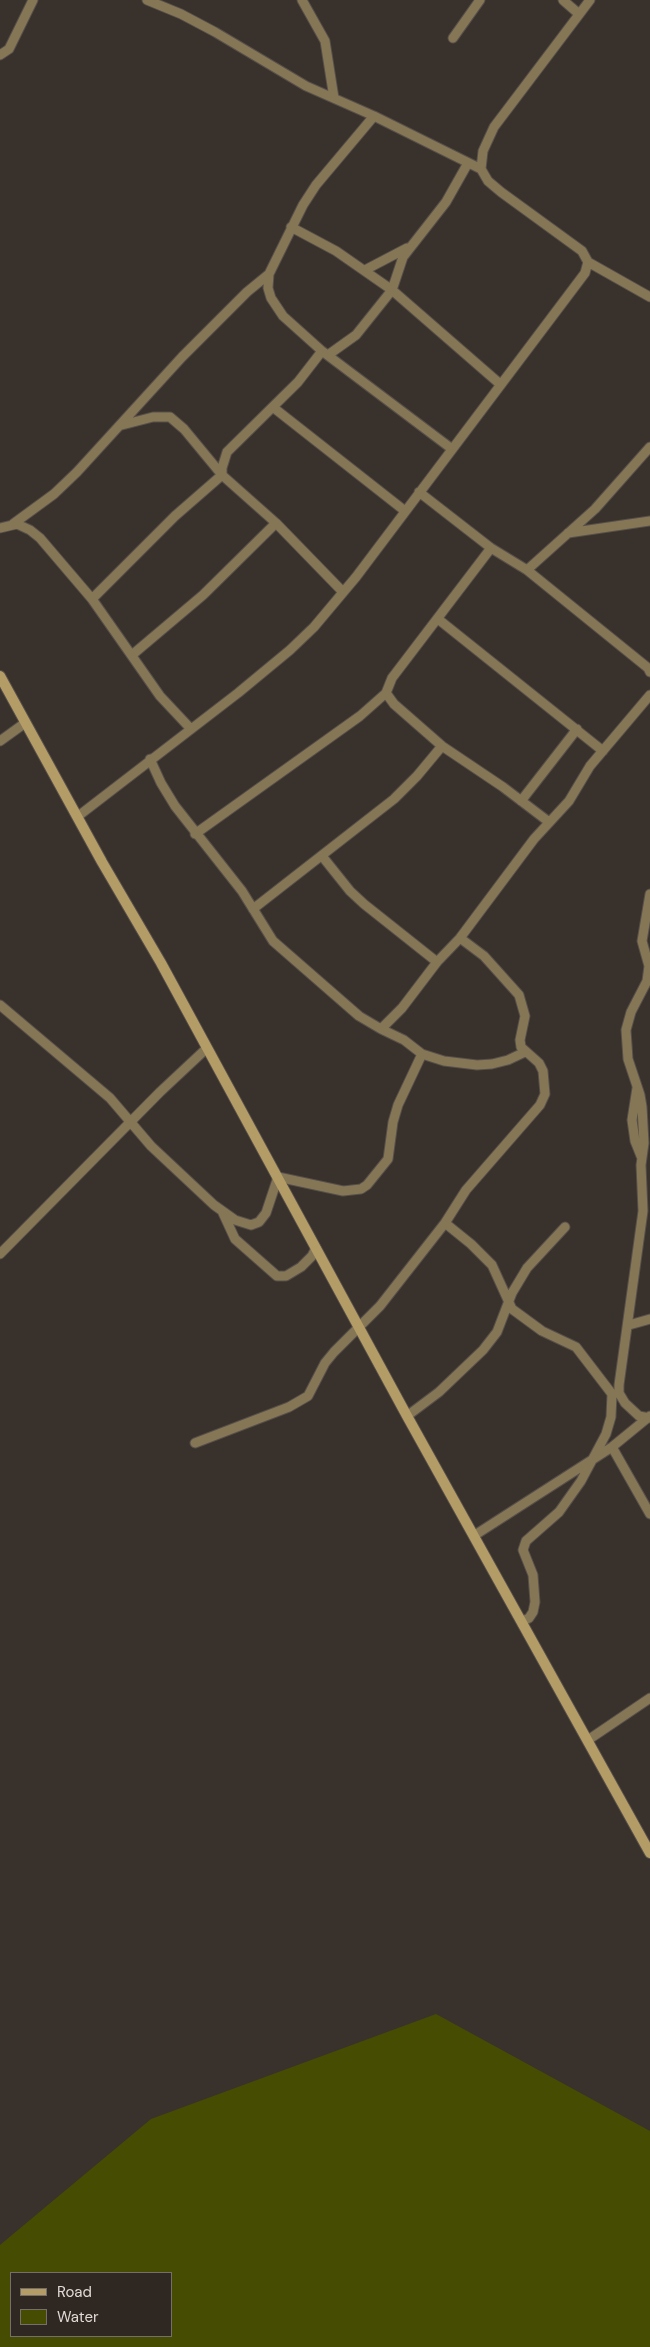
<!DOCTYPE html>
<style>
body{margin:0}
#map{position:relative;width:650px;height:2347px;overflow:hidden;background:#39312b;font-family:"DM Sans",sans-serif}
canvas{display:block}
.legend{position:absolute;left:10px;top:2272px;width:162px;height:65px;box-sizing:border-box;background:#2f2721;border:1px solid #766f69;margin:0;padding:6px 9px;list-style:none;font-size:15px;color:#e0dad6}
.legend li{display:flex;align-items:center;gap:10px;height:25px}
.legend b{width:25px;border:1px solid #766f69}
</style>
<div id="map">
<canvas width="650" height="2347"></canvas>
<ul class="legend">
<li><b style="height:6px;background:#b49c67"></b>Road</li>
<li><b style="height:14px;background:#464d03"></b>Water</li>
</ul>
</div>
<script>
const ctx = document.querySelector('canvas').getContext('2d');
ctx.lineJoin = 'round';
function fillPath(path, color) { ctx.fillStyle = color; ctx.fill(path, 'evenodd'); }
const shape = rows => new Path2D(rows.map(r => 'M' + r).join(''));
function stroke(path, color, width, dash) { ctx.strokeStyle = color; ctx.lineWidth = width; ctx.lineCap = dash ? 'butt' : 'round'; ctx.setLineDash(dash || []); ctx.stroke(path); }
fillPath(shape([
 [436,2014,650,2131,650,2347,0,2347,0,2245,151,2119],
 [11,2273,171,2273,171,2336,11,2336]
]), '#464d03');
const street = shape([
 [147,0,181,14,215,32,306,86,374,116,481,169],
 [302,0,325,41,334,98],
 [563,0,579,14],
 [453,38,480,0],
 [0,55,9,49,33,0],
 [374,116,316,185,303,205,269,274,268,288,271,298,283,316,322,351,452,449],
 [468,163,446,202,403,257,392,290,500,384],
 [291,227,336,251,392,290,356,335,328,355],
 [588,262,650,297],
 [365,270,407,248],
 [322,351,298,382,227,452,222,468,222,475,276,523,343,592],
 [274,408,405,511],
 [419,492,491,548,527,570,648,668,650,672],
 [13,524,54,494,77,472,182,357,247,292,269,274],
 [0,528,17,524,30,530,40,538,92,599,160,696,190,728],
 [568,533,650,521],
 [491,548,392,678,386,693,394,704,442,746,503,787,549,822],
 [527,570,595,509,650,447],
 [92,599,175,516,222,475,184,429,170,417,153,417,122,425],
 [438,619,603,751],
 [132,655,203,595,276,523],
 [0,741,25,723],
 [150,759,161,783,175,806,242,891,273,941,359,1016,381,1029,402,1008,437,962,460,938,534,839,569,801,590,766,650,695],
 [521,801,577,729],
 [77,817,238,693,290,650,314,627,356,577,585,273,588,262,582,251,501,192,488,181,481,169,483,151,494,127,590,0],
 [195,834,360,716,386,693],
 [322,856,350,891,364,904,437,962],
 [650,894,642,941,649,966,647,981,631,1012,626,1030,628,1059,640,1095,642,1107,644,1143,641,1165,643,1211,619,1385,619,1393,625,1403,639,1416,650,1418],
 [253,909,394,799,417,776,442,746],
 [0,1005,110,1098,151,1146,214,1205,235,1220,251,1225,259,1222,266,1213,278,1177,343,1191,361,1189,367,1185,388,1159,393,1122,398,1105,422,1054],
 [381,1029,404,1040,422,1054,444,1061,477,1065,492,1064,508,1060,525,1052],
 [637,1088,632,1120,635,1141,641,1156],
 [223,1213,235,1239,277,1276,286,1276,301,1267,312,1256,316,1248],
 [445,1223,471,1244,492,1265,512,1309,542,1331,576,1347,612,1394,611,1417,606,1434,581,1481,559,1512,526,1541,523,1550,533,1575,535,1602,533,1612,529,1618,523,1621],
 [0,1254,160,1092,207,1048],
 [629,1325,650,1319],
 [407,1416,439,1392,483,1350,497,1332,512,1293,527,1268,565,1227],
 [195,1443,289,1407,308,1396,325,1363,334,1352,380,1306,445,1223,466,1190,540,1105,545,1094,543,1071,539,1063,521,1047,520,1040,525,1016,519,995,484,956,460,938],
 [612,1447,650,1514],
 [475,1535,612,1447,650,1416],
 [588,1740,650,1698]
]);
const secondary = shape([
 [0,676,102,862,161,963,407,1416,650,1853]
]);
stroke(street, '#574f4a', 11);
stroke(secondary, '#574f4a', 12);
stroke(street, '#857756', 9);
stroke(secondary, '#b49c67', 10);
</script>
